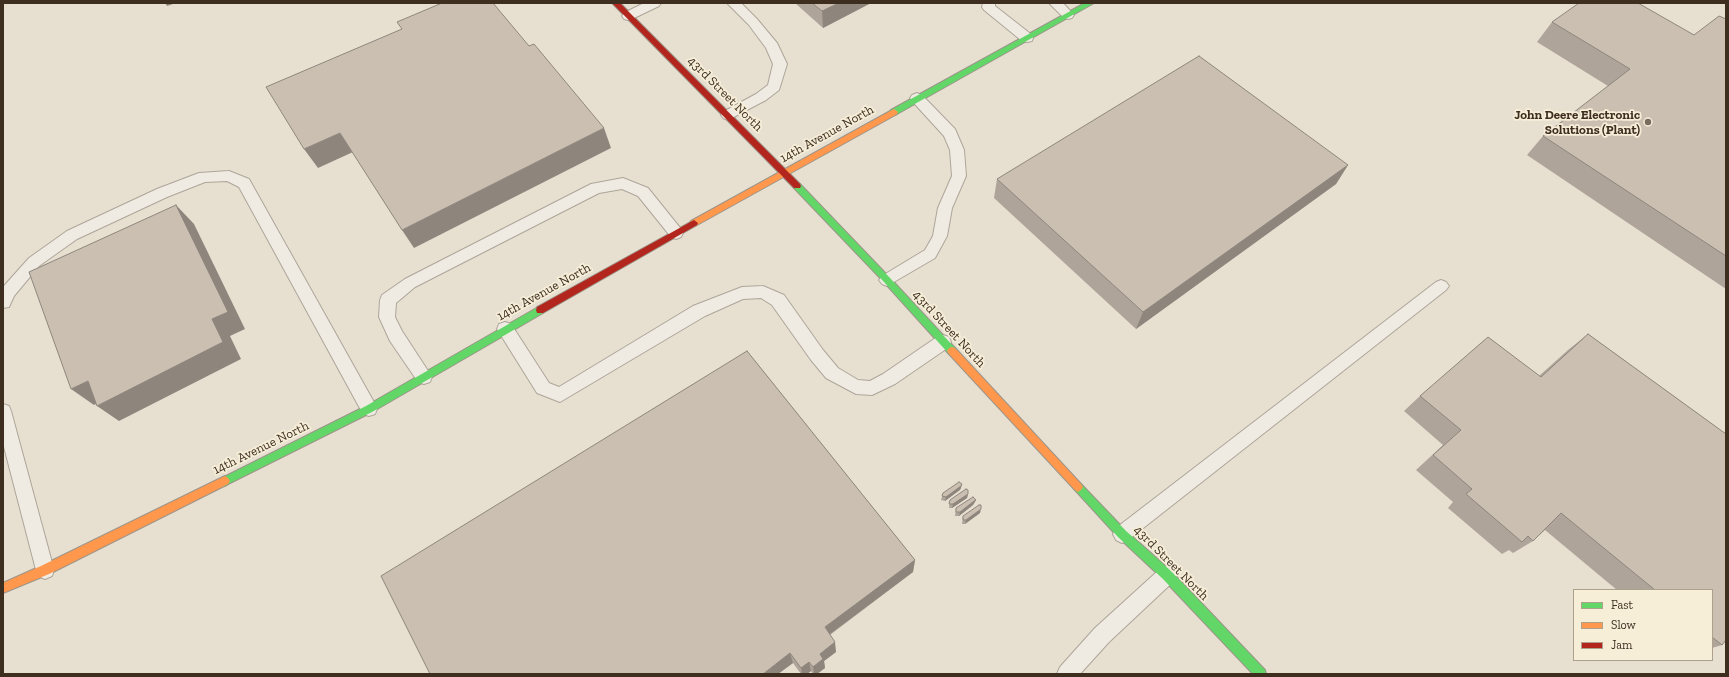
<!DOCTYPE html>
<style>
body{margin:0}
#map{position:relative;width:1729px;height:677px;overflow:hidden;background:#e7e0d1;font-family:"Zilla Slab",serif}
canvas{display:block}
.frame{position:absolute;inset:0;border:4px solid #3d2e20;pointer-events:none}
.legend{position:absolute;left:1573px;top:589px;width:140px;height:72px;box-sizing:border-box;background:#f7eed8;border:1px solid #ada18e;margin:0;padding:5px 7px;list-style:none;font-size:12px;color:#3d2e20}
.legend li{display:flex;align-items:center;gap:8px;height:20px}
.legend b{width:20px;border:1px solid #ada18e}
</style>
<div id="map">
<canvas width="1729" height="677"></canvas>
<div class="frame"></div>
<ul class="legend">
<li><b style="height:5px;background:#63d668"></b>Fast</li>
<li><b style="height:5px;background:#ff974d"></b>Slow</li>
<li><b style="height:5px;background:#b3261e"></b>Jam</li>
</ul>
</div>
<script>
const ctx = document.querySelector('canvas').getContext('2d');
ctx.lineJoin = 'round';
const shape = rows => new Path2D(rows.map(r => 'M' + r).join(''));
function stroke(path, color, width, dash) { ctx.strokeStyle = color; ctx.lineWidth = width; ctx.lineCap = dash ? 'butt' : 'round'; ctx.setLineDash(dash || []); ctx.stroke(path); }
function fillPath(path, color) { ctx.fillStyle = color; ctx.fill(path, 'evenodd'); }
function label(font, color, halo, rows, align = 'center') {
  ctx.font = font + ' "Zilla Slab",serif'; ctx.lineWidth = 3.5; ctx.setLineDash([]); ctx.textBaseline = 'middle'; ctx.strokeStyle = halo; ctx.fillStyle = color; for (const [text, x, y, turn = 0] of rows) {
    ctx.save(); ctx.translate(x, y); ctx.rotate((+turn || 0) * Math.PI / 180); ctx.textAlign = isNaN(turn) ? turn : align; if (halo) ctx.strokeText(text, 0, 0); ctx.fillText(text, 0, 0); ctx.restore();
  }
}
const lane = shape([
 [644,3,661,3,659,6,632,19,628,20,624,19,622,16,624,13,644,3],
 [727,3,741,3,757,19,777,43,787,64,779,90,766,100,728,120,723,118,721,115,723,112,756,94,768,85,773,64,766,48,749,25,727,3],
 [983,3,995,3,995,6,1032,35,1033,38,1032,41,1027,42,1022,41,984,10,982,7,983,3],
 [1049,3,1063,3,1074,15,1072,18,1068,19,1064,18,1049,3],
 [917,93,922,95,955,129,964,150,966,176,952,208,947,236,935,258,887,286,882,284,879,280,882,276,925,250,933,236,938,208,952,176,950,150,944,136,912,101,910,98,912,95,917,93],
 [229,171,249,179,375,404,377,409,375,414,369,416,363,414,239,187,227,181,205,182,167,197,77,239,39,266,14,296,9,307,3,308,4,286,29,258,67,231,157,189,199,173,229,171],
 [623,178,648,188,681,229,683,233,681,237,676,239,671,237,638,196,622,189,599,193,415,287,396,303,395,317,402,331,432,377,430,382,424,384,418,382,390,341,379,317,380,300,382,295,405,279,591,184,623,178],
 [1441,280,1446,282,1449,286,1446,290,1128,540,1122,543,1116,540,1113,534,1116,528,1436,282,1441,280],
 [763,286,784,295,823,350,838,368,858,380,870,381,883,374,937,337,943,335,949,337,951,342,949,347,895,384,872,395,856,394,826,378,811,360,772,305,761,298,743,299,705,316,560,402,537,393,497,329,499,324,505,322,511,324,549,383,559,387,693,306,742,287,763,286],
 [3,404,9,406,11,411,54,570,52,576,45,579,38,576,36,570,3,443,3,404],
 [1167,566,1174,569,1176,575,1174,581,1109,642,1080,674,1057,674,1060,667,1095,628,1160,569,1167,566]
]);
const fast = shape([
 [1085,3,1094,3,897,114,894,115,890,112,891,110,1085,3],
 [797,183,800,184,890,278,955,348,957,351,955,354,952,355,949,354,884,282,794,188,793,186,794,184,797,183],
 [540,306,543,307,544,310,543,313,372,412,228,484,225,486,222,484,220,481,222,478,366,406,540,306],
 [1078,482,1081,484,1126,531,1171,571,1265,670,1266,674,1253,674,1163,579,1118,537,1075,490,1073,487,1075,484,1078,482]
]);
const slow = shape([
 [894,109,898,112,897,114,697,225,691,225,690,223,691,221,894,109],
 [952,347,955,348,1081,484,1083,487,1081,490,1078,492,1075,490,949,354,947,351,949,348,952,347],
 [225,476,228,478,230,481,228,484,49,574,3,593,3,583,41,566,225,476]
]);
const jam = shape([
 [612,3,620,3,800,184,801,186,800,188,794,188,612,3],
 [694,220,698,223,697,225,543,313,537,313,536,310,537,307,694,220]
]);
stroke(lane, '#ada599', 2);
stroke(fast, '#9c958a', 2);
stroke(slow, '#9c958a', 2);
stroke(jam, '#9c958a', 2);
fillPath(lane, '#efebe3');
fillPath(fast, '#63d668');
fillPath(slow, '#ff974d');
fillPath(jam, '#b3261e');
fillPath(shape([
 [795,3,871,3,823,28],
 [1726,19,1726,289,1527,155,1543,136,1608,86,1537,42,1552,22,1694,35],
 [1348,165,1336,184,1136,329,994,198,997,179],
 [1588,334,1726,434,1726,640,1722,645,1712,648,1712,590,1617,590,1545,530,1533,541,1513,553,1509,550,1502,554,1448,508,1453,502,1416,470,1443,445,1404,411,1420,396,1488,337,1539,376,1568,350],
 [747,351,915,560,913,572,830,635,836,652,824,661,825,668,817,674,813,674,811,671,807,674,801,674,793,663,778,674],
 [961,488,945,501,941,500,943,493],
 [968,494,967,498,952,508,949,508,950,500],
 [976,500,973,505,959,516,955,516,956,508],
 [980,513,965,524,962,524,963,516]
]), '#afa499');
fillPath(shape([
 [165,3,176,3,167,6],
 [839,3,871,3,823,28,822,11],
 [604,128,611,148,414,248,402,230],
 [340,133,353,152,318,168,304,149],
 [1348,165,1336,184,1136,329,1143,312],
 [176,205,194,224,245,329,230,336,241,359,119,421,97,406,212,319],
 [88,381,110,397,94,405,71,389],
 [962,484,961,488,960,490,945,501,946,497],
 [968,494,967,498,952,508,953,504],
 [976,500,973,505,959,516,960,512],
 [981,509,980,513,965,524,966,520],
 [915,560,913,572,826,637,825,627],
 [835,642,836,652,824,661,825,668,817,674,814,674,813,667,820,654],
 [790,653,793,663,778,674,763,674],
 [809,662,811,671,807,674,802,674,801,668]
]), '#8e867d');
const building = shape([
 [442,3,493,3,529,46,534,44,604,128,402,230,340,133,304,149,266,87,402,29,397,22,442,3],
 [812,3,839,3,822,11,812,3],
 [1579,3,1638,3,1694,35,1719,16,1726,19,1726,256,1543,136,1630,69,1552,22,1579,3],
 [1199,56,1348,165,1143,312,997,179,1199,56],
 [176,205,228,312,212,319,223,342,97,406,88,381,71,389,29,272,176,205],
 [1588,334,1726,434,1726,640,1722,645,1712,637,1712,590,1655,590,1561,513,1533,541,1528,536,1522,542,1466,494,1472,489,1433,455,1461,430,1420,396,1488,337,1541,377,1588,334],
 [747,351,915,560,825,627,835,642,820,654,823,659,813,667,809,662,801,668,790,653,763,674,430,674,381,576,747,351],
 [959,482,962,484,961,486,946,497,942,496,943,493,959,482],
 [966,489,968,490,968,494,953,504,949,504,950,500,966,489],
 [973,497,976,500,974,501,960,512,956,512,956,508,973,497],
 [979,505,981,505,981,509,966,520,963,520,963,516,979,505]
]);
fillPath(building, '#cbbfb2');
stroke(building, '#8e867d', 1);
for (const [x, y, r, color] of [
 [1648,122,4,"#786c5e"]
]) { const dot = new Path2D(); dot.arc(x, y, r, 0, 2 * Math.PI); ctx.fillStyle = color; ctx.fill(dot); stroke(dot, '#f7eed8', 1.5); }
label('13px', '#3d2e20', '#f7eed8', [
 ["43rd Street North",725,94,45],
 ["14th Avenue North",827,134,-29],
 ["14th Avenue North",544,292,-29],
 ["43rd Street North",949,329,47],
 ["14th Avenue North",261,448,-26],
 ["43rd Street North",1171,563,45]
]);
label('bold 13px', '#3d2e20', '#f7eed8', [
 ["John Deere Electronic",1640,115],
 ["Solutions (Plant)",1640,130]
], 'right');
</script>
